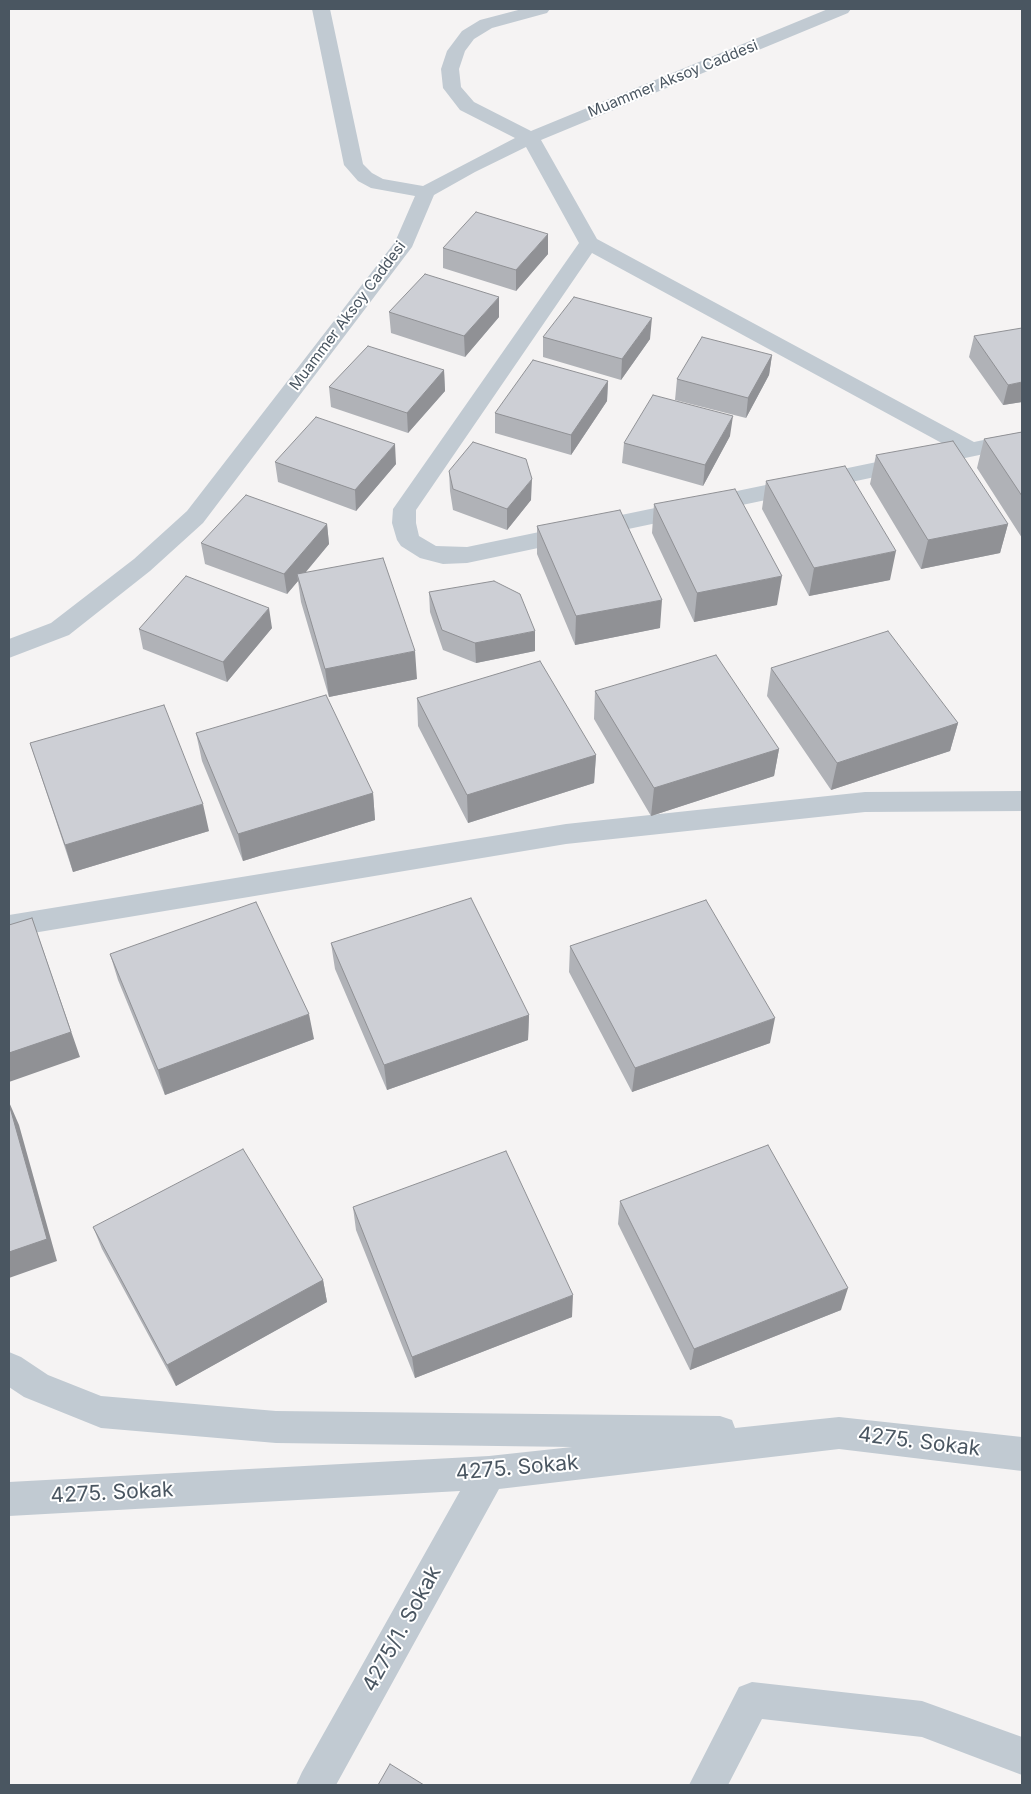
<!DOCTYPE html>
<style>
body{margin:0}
#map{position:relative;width:1031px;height:1794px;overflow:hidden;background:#f5f3f3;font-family:Inter,sans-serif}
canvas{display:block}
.frame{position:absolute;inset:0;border:10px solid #4a5661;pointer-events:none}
</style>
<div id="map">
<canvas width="1031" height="1794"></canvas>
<div class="frame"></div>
</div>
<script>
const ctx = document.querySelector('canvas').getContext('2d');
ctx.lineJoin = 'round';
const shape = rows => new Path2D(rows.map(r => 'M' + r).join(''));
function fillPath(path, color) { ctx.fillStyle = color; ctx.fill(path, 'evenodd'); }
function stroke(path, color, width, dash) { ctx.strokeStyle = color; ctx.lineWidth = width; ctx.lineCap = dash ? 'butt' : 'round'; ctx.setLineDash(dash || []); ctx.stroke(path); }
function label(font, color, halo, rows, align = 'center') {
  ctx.font = font + ' Inter,sans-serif'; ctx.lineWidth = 4; ctx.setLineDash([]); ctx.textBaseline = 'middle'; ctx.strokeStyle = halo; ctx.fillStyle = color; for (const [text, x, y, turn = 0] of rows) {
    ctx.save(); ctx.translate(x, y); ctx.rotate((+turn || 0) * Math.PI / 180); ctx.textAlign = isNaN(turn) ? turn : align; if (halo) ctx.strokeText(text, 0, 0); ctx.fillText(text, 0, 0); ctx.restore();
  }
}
fillPath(shape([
 [312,9,330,9,363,164,372,173,383,179,423,186,515,138,460,110,443,88,441,69,447,51,462,31,480,20,522,9,550,9,547,13,492,28,474,39,465,51,459,69,461,87,474,102,531,131,828,9,851,9,848,13,541,140,597,239,974,442,1022,432,1022,446,467,563,443,564,420,558,401,546,397,540,392,523,393,509,579,243,526,147,475,172,434,195,412,247,203,523,150,571,69,635,9,658,9,639,51,623,134,559,187,511,395,242,415,196,371,188,358,181,344,165,312,9],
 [592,253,949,447,467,547,436,546,419,536,416,523,416,510,592,253],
 [1022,791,1022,811,865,812,566,844,9,937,9,915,566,824,865,792,1022,791],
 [9,1352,21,1357,48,1375,101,1396,276,1411,720,1416,732,1420,735,1428,839,1417,1022,1437,1022,1471,839,1449,499,1489,336,1785,296,1785,302,1772,460,1491,9,1516,9,1482,489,1456,572,1447,276,1443,101,1428,24,1397,9,1387,9,1352],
 [752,1682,922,1701,1022,1737,1022,1775,922,1737,762,1719,728,1785,689,1785,739,1687,752,1682]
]), '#c1cad2');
fillPath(shape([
 [443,248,548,254,516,291,443,268],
 [389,312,499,317,465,357,391,333],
 [974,336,1022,402,1003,405,969,357],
 [543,337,650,339,621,380,543,357],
 [772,355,769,375,746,418,675,400,677,379],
 [444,370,445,391,408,433,331,407,329,387],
 [608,381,607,401,571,455,495,433,495,413],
 [1022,432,1022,538,977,468,984,439],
 [730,436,703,486,622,463,624,443],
 [876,455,1008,524,1000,553,921,569,870,484],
 [275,462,396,464,356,511,278,482],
 [449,471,531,500,507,530,453,510,450,491],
 [766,481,890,580,809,596,762,509],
 [654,504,777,605,694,622,652,533],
 [327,524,329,544,306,572,417,679,329,697,301,602,298,581,287,594,205,564,201,543],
 [537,526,660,628,575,645,537,554],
 [429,592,535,651,476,663,443,650,430,612],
 [272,628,227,682,143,649,139,629],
 [771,668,958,723,950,751,831,790,767,696],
 [595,691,779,749,774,776,651,816,594,719],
 [417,698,596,755,594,783,468,823,418,726],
 [196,733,373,793,375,820,243,861,202,761],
 [30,743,209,831,73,872],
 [331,943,529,1015,528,1040,387,1090,335,969],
 [570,946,770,1043,632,1092,569,972],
 [110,954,314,1039,165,1095,118,980],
 [620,1201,841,1310,690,1370,618,1224],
 [353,1207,572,1317,415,1378,356,1230],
 [93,1227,323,1280,327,1302,176,1386,102,1249]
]), '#b0b2b7');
fillPath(shape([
 [548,234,548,254,516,291,516,270],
 [499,297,499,317,465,357,464,336],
 [652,318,650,339,621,380,622,359],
 [772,355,769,375,746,418,748,398],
 [444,370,445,391,408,433,407,413],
 [608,381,607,401,571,455,571,435],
 [1022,382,1022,402,1003,405,1008,385],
 [733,416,730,436,703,486,705,465],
 [395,444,396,464,356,511,355,490],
 [532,479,531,500,507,530,507,509],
 [327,524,329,544,299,580,297,574,298,581,287,594,284,574],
 [1008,524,1000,553,921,569,928,540],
 [896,551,890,580,809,596,814,568],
 [782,576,777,605,694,622,697,593],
 [662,600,660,628,575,645,576,616],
 [269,608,272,628,227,682,223,662],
 [535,631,535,651,476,663,475,643],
 [415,651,417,679,329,697,325,669],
 [958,723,950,751,831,790,837,763],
 [779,749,774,776,651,816,654,788],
 [596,755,594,783,468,823,467,795],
 [373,793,375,820,243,861,238,834],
 [203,804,209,831,73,872,65,845],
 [32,918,80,1057,9,1082,9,1053],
 [309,1014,314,1039,165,1095,158,1070],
 [529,1015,528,1040,387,1090,384,1065],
 [775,1018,770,1043,632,1092,635,1068],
 [9,1102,19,1125,57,1261,9,1278],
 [323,1280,327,1302,176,1386,167,1365],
 [848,1288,841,1310,690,1370,694,1349],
 [573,1295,572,1317,415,1378,412,1357]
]), '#909195');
const building = shape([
 [476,212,548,234,516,270,443,248,476,212],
 [425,274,499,297,464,336,389,312,425,274],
 [574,297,652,318,622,359,543,337,574,297],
 [1022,328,1022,382,1008,385,974,336,1022,328],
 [702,337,772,355,748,398,677,379,702,337],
 [368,346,444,370,407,413,329,387,368,346],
 [533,360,608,381,571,435,495,413,533,360],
 [653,395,733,416,705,465,624,443,653,395],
 [316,417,395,444,355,490,275,462,316,417],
 [1022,432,1022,496,984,439,1022,432],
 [953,441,1008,524,928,540,876,455,953,441],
 [473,442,526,459,532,479,507,509,453,489,449,471,473,442],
 [845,466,896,551,814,568,766,481,845,466],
 [735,489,782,576,697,593,654,504,735,489],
 [246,495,327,524,284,574,201,543,246,495],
 [620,510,662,600,576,616,537,526,620,510],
 [383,558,415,651,325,669,297,574,383,558],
 [186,576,269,608,223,662,139,629,186,576],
 [494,581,520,594,535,631,475,643,442,630,429,592,494,581],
 [888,631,958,723,837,763,771,668,888,631],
 [716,655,779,749,654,788,595,691,716,655],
 [540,661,596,755,467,795,417,698,540,661],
 [326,695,373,793,238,834,196,733,326,695],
 [164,705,203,804,65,845,30,743,164,705],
 [471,898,529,1015,384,1065,331,943,471,898],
 [706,900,775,1018,635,1068,570,946,706,900],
 [256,902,309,1014,158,1070,110,954,256,902],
 [32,918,71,1032,9,1053,9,925,32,918],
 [9,1104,47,1239,9,1252,9,1104],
 [768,1145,848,1288,694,1349,620,1201,768,1145],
 [243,1149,323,1280,167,1365,93,1227,243,1149],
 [506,1151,573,1295,412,1357,353,1207,506,1151],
 [390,1764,424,1785,378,1785,390,1764]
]);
fillPath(building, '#cdcfd5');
stroke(building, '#909195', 1);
label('15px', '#4a5661', '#fff', [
 ["Muammer Aksoy Caddesi",673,79,-22],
 ["Muammer Aksoy Caddesi",348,316,-53]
]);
label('21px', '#4a5661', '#fff', [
 ["4275. Sokak",919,1442,7],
 ["4275. Sokak",517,1468,-5],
 ["4275. Sokak",112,1493,-3],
 ["4275/1. Sokak",402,1629,-61]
]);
</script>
